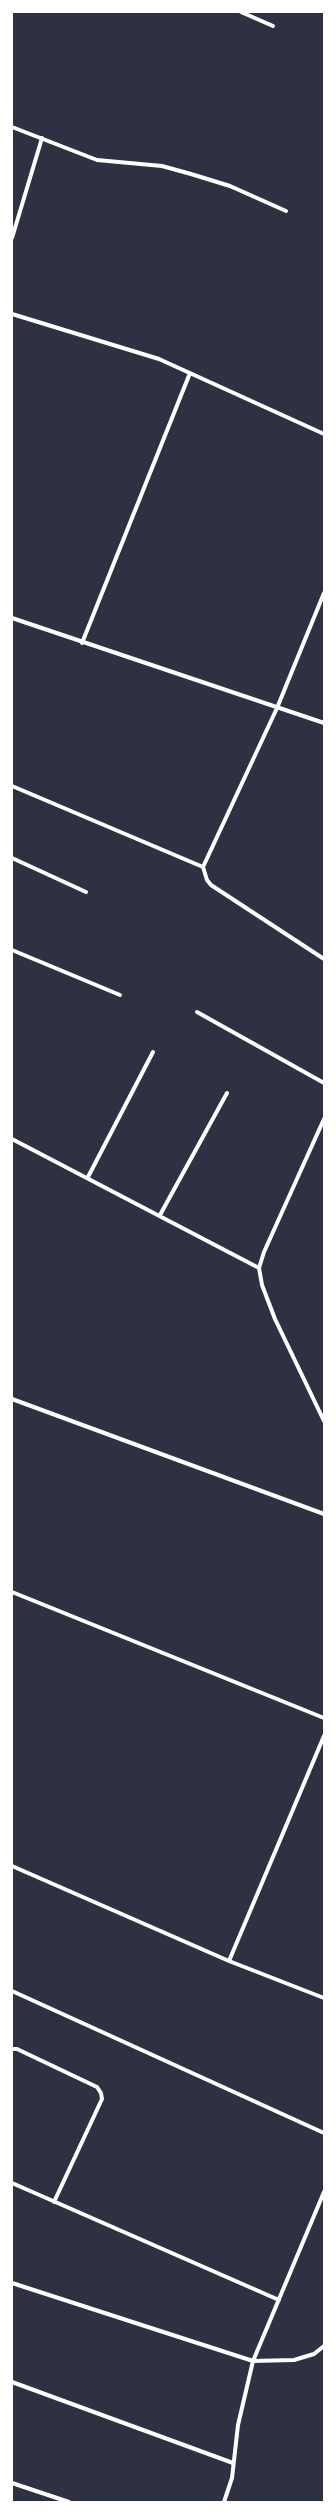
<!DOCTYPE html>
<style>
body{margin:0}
#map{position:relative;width:336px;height:2514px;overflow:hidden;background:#2d3142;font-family:Spectral,serif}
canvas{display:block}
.frame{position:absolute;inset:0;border:13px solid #fff;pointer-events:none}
</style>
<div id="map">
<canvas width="336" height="2514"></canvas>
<div class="frame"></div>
</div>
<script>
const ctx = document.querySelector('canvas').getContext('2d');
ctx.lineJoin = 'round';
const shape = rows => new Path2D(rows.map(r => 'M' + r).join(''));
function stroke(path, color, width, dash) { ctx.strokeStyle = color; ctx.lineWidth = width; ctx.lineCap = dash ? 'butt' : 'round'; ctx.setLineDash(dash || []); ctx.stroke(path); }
stroke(shape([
 [241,12,273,26],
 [12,127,97,160,162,166,191,174,230,186,286,211],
 [12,238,42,138],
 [12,314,159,359,324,434],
 [324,593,277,708,203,867,207,880,211,885,324,959],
 [12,618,324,723],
 [82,643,190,373],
 [12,786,203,867],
 [12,858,86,892],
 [12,950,120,995],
 [197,1012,324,1083],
 [324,1119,264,1252,259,1268,262,1285,275,1319,324,1421],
 [12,1139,259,1268],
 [88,1177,153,1052],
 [160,1215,227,1093],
 [12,1399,324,1514],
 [12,1592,324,1718],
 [12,1866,229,1961,324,1998],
 [229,1961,324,1736],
 [12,1991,324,2133],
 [12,2049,17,2049,97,2087,101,2093,102,2099,54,2202],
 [12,2183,279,2300],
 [12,2283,253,2361,294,2360,314,2354,324,2346],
 [12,2382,233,2463],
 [12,2483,69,2502],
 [224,2502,232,2478,238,2425,253,2361,324,2192]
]), '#fff', 4);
</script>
